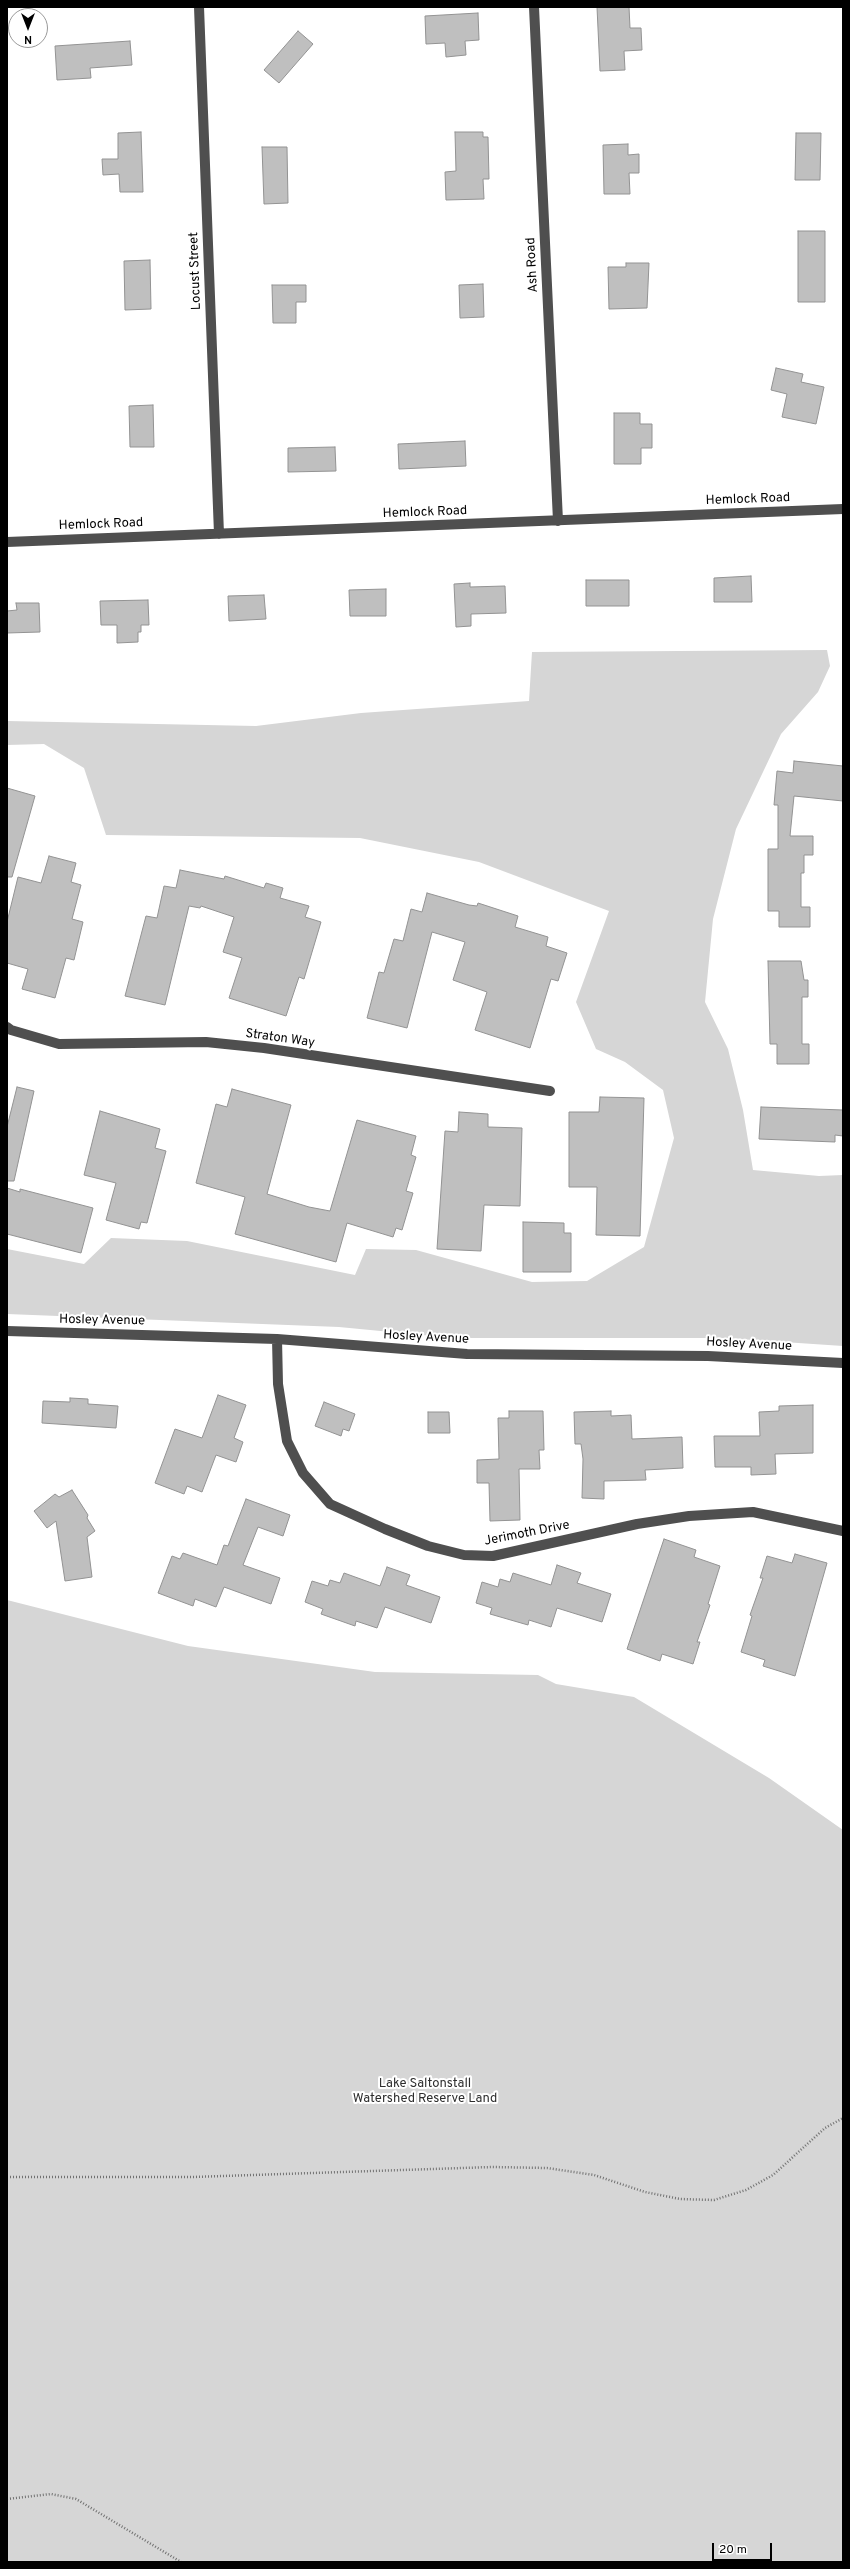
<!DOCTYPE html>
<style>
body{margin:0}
#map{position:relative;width:850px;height:2569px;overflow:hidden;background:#fff;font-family:Overpass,sans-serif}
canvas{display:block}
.frame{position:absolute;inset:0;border:8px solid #000;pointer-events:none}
.north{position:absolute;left:8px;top:8px;width:40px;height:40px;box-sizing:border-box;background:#fff;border:1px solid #999;border-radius:50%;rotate:180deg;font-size:11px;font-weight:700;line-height:16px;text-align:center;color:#000}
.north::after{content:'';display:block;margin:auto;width:14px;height:18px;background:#000;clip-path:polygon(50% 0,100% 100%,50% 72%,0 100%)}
.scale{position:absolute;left:712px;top:2543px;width:60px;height:18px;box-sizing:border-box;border:2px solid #000;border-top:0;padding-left:5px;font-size:12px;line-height:14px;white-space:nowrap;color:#000;-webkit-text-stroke:3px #fff;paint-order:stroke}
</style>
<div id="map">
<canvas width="850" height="2569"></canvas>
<div class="frame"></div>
<div class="north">N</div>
<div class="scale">20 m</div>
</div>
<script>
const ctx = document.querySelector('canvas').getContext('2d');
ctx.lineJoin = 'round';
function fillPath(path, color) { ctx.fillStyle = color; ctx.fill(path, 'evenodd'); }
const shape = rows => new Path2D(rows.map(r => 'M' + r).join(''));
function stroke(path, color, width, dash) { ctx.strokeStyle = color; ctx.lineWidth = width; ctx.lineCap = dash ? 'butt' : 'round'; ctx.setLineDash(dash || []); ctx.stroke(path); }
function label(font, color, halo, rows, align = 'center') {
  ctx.font = font + ' Overpass,sans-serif'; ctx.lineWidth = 4; ctx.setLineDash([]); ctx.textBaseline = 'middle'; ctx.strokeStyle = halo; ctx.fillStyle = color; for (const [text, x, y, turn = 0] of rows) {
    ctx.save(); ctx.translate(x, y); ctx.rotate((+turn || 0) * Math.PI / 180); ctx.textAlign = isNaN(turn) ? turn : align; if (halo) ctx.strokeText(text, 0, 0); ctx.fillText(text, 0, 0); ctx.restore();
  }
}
fillPath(shape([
 [827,650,830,666,818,692,781,734,736,829,713,919,705,1002,728,1049,743,1110,753,1170,819,1176,843,1175,843,1346,724,1338,453,1338,339,1327,7,1314,7,1249,84,1264,111,1238,187,1241,355,1275,366,1249,416,1250,532,1282,587,1281,644,1247,674,1138,663,1090,625,1062,596,1049,576,1002,609,911,479,862,360,838,106,835,84,768,44,744,7,745,7,721,256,726,361,713,529,701,532,652],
 [7,1600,188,1646,375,1672,538,1675,556,1684,634,1697,769,1778,843,1830,843,2562,7,2562]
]), '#d6d6d6');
const building = shape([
 [597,7,629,7,630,28,641,28,642,50,624,51,625,70,600,71,597,7],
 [478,13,479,40,465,41,466,55,446,57,445,43,426,44,425,16,478,13],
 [298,31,313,44,279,83,264,70,298,31],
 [130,41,132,65,90,68,91,78,57,80,55,46,130,41],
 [141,132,143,192,120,192,119,174,103,175,102,159,118,159,118,133,141,132],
 [455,132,483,132,483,137,488,137,489,179,483,179,484,199,446,200,445,172,456,171,455,132],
 [796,133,821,133,820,180,795,180,796,133],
 [628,144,628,155,639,154,639,173,629,173,630,194,604,194,603,145,628,144],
 [262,147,287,147,288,203,264,204,262,147],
 [798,231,825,231,825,302,798,302,798,231],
 [150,260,151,309,125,310,124,261,150,260],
 [626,263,649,263,647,308,609,309,608,267,626,267,626,263],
 [483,284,484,317,460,318,459,285,483,284],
 [272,285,306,285,306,302,296,302,296,323,273,323,272,285],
 [776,368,803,374,801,382,824,387,816,424,782,417,787,394,771,390,776,368],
 [153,405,154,447,130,447,129,406,153,405],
 [614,413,640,413,640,424,652,424,652,448,641,448,641,464,614,464,614,413],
 [465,441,466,466,399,469,398,444,465,441],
 [335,447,336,471,288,472,288,448,335,447],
 [751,576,752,602,714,602,714,578,751,576],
 [586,580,629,580,629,606,586,606,586,580],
 [470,583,470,587,505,586,506,613,471,614,471,626,456,627,454,584,470,583],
 [386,589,386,616,350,616,349,590,386,589],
 [264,595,266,619,229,621,228,596,264,595],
 [148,600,149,625,141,625,141,632,138,632,138,642,117,643,117,625,101,625,100,601,148,600],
 [16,603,39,603,40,632,7,633,7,611,17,610,16,603],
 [794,761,843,766,843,801,794,796,790,836,813,836,813,855,804,855,804,873,801,873,801,907,810,907,810,927,779,927,779,911,768,911,768,849,778,849,778,805,774,805,777,771,793,773,794,761],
 [7,788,35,796,12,877,7,877,7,788],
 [49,856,76,863,71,882,81,885,72,919,83,922,74,960,66,958,55,998,22,989,28,969,7,963,7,922,18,877,41,883,49,856],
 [180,870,224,879,225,876,264,888,266,883,283,888,280,898,309,906,305,917,321,922,304,979,299,977,286,1016,229,998,242,958,223,952,234,917,201,906,200,908,189,906,165,1005,125,996,146,916,157,918,164,886,176,888,180,870],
 [427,893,469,905,477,906,478,903,518,916,515,927,548,937,546,946,567,953,558,981,551,979,530,1048,475,1030,487,992,453,980,465,942,432,932,407,1028,367,1018,379,972,384,973,394,939,403,941,411,909,422,912,427,893],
 [768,961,801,961,804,980,808,980,808,997,802,997,802,1044,809,1044,809,1064,777,1064,777,1044,770,1044,768,961],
 [17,1087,34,1091,14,1181,7,1181,7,1127,17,1087],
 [232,1089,291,1105,267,1194,309,1207,330,1211,357,1120,416,1136,411,1155,416,1157,406,1191,413,1193,402,1230,396,1228,393,1237,347,1223,336,1262,235,1234,245,1197,196,1183,216,1104,227,1107,232,1089],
 [600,1097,644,1098,640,1236,596,1235,597,1187,569,1187,569,1112,599,1112,600,1097],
 [761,1107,843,1110,843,1136,835,1135,835,1142,759,1139,761,1107],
 [100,1111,160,1129,155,1148,166,1151,147,1223,141,1222,139,1229,106,1220,116,1183,84,1175,100,1111],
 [459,1112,488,1114,488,1127,522,1128,520,1206,484,1205,481,1251,437,1249,445,1131,458,1132,459,1112],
 [7,1188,20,1192,20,1189,93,1208,81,1253,7,1234,7,1188],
 [523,1222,564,1223,564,1233,571,1233,571,1272,523,1272,523,1222],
 [218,1395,246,1405,234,1438,243,1442,236,1462,216,1455,202,1492,187,1486,184,1494,155,1483,175,1429,202,1438,218,1395],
 [70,1398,88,1399,88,1404,118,1406,116,1428,42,1423,43,1401,70,1402,70,1398],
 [324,1402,355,1414,349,1431,343,1429,341,1436,315,1426,324,1402],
 [813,1405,813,1453,775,1454,776,1474,751,1475,751,1467,715,1467,714,1436,760,1436,759,1412,779,1411,779,1406,813,1405],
 [509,1411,543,1411,544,1450,539,1450,540,1469,519,1469,520,1520,490,1521,489,1483,477,1483,477,1460,499,1459,498,1418,509,1418,509,1411],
 [611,1411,611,1416,631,1415,632,1439,682,1437,683,1468,645,1470,646,1480,604,1481,604,1499,582,1498,583,1459,581,1444,575,1444,574,1412,611,1411],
 [428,1412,449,1412,450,1433,428,1433,428,1412],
 [72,1490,88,1515,87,1518,95,1531,87,1537,92,1577,65,1581,56,1521,47,1528,34,1511,55,1494,59,1497,72,1490],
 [246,1499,290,1515,283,1536,258,1527,243,1565,280,1578,271,1604,224,1587,216,1607,195,1599,193,1606,158,1593,172,1556,180,1559,183,1553,217,1565,224,1545,228,1546,246,1499],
 [664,1539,696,1550,694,1557,720,1566,708,1604,710,1605,697,1642,700,1642,693,1664,662,1654,660,1661,627,1649,664,1539],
 [795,1554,827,1563,795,1676,763,1666,765,1660,741,1652,752,1616,750,1615,763,1578,760,1578,767,1556,792,1563,795,1554],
 [557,1565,581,1573,577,1583,611,1594,602,1622,557,1608,551,1627,529,1620,528,1625,490,1614,492,1608,476,1603,482,1582,498,1587,500,1579,510,1582,513,1573,551,1585,557,1565],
 [387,1567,410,1575,406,1585,440,1597,431,1623,385,1607,377,1628,356,1621,355,1626,321,1614,323,1609,305,1602,312,1581,328,1586,330,1580,340,1583,344,1573,380,1586,387,1567]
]);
fillPath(building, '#bfbfbf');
stroke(building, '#939393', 1);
stroke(shape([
 [7,2177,193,2177,492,2167,547,2168,594,2175,645,2192,680,2199,714,2200,746,2190,773,2175,825,2128,843,2118],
 [7,2499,51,2494,76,2499,181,2562]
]), '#717171', 2.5, [1, 2]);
stroke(shape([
 [199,7,219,534],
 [534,7,558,521],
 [7,542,843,509],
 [7,1027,11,1030,59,1044,206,1042,264,1048,550,1091],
 [7,1331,277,1339,467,1354,708,1356,843,1363],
 [277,1339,278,1384,287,1441,303,1473,330,1504,385,1529,428,1546,464,1555,493,1556,637,1524,689,1516,753,1512,843,1531]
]), '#4f4f4f', 10);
label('13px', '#000', '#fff', [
 ["Ash Road",533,265,-93],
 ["Locust Street",196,271,-92],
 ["Hemlock Road",748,500,-2],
 ["Hemlock Road",425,513,-2],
 ["Hemlock Road",101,525,-2],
 ["Straton Way",280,1039,8],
 ["Hosley Avenue",102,1321,1],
 ["Hosley Avenue",426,1338,3],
 ["Hosley Avenue",749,1345,3],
 ["Jerimoth Drive",527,1534,-11]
]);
label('13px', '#2d2d2d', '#fff', [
 ["Lake Saltonstall",425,2084],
 ["Watershed Reserve Land",425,2099]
]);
</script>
